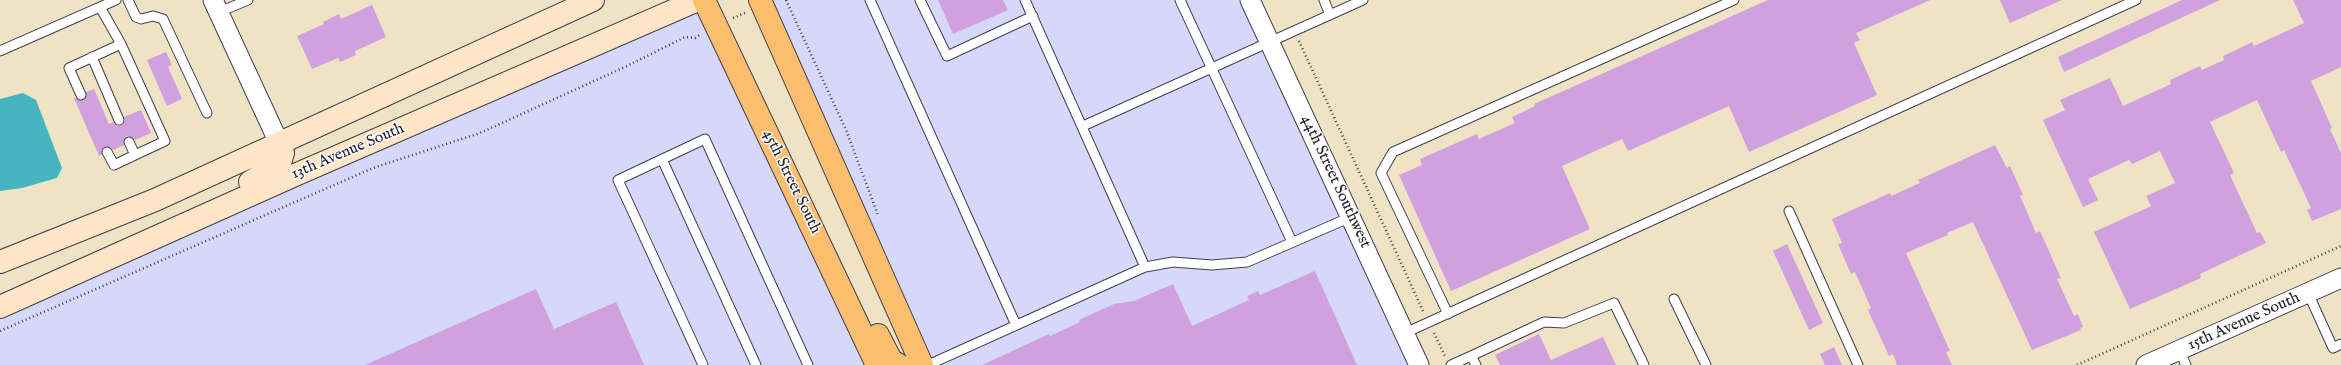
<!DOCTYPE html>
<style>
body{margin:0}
canvas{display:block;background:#efe3c5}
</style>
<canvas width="2341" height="365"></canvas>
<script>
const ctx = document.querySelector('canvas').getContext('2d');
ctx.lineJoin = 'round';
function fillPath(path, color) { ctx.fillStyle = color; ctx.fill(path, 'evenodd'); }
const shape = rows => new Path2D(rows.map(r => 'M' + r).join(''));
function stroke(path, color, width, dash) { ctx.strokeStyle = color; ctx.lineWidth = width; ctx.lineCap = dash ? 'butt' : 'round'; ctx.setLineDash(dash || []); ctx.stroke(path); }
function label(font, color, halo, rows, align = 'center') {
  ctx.font = font + ' "IM FELL English",serif'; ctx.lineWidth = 3; ctx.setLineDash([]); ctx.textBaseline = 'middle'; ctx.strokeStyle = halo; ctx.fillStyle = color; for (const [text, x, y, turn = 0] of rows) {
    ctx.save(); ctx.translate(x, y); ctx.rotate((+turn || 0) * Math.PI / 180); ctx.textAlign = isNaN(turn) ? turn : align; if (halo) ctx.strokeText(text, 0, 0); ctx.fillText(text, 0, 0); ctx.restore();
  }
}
fillPath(shape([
 [766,0,1241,0,1410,365,933,365],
 [698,6,866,365,0,365,0,317]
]), '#d6d8f9');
fillPath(shape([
 [23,93,36,100,62,168,57,178,22,188,0,191,0,99]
]), '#46b5bf');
fillPath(shape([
 [938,0,1003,0,1008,10,953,34],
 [1768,0,1930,0,1856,33,1860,40,1854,43,1877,95,1749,152,1729,106,1628,151,1622,139,1562,166,1590,229,1451,291,1399,175,1422,165,1420,159,1477,134,1479,139,1515,123,1512,117,1535,106,1534,104],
 [2000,0,2062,0,2010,23],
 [2182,0,2220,0,2064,72,2058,57],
 [2293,0,2341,0,2341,67,2311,81,2332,128,2330,129,2341,153,2341,209,2312,221,2307,210,2311,208,2284,150,2281,152,2257,100,2210,122,2234,173,2230,175,2257,233,2260,232,2266,243,2200,274,2201,278,2130,309,2094,232,2151,206,2146,196,2175,183,2160,151,2132,164,2129,160,2088,179,2098,200,2083,207,2043,120,2065,110,2060,100,2110,78,2123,106,2171,84,2170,80,2200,66,2202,70,2224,60,2223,56,2234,51,2252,42,2254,46,2304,23],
 [372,5,386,37,355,51,356,55,340,62,338,58,312,69,297,36,324,24,323,22,339,14,341,19],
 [166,52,172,65,168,67,182,99,167,106,147,60],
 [94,89,109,124,113,122,118,126,122,125,125,121,124,117,141,110,151,133,135,140,132,137,127,136,124,139,124,145,113,150,110,147,105,147,102,149,102,154,99,156,74,98,84,100,86,92],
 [1995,145,2007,168,2010,166,2023,195,2020,196,2036,233,2040,231,2061,278,2057,279,2074,316,2078,314,2083,327,2080,328,2081,330,2032,350,1973,222,1947,233,1948,235,1906,253,1950,351,1946,352,1952,365,1897,365,1893,354,1889,356,1868,310,1871,308,1855,272,1851,274,1838,244,1842,243,1832,219,1890,193,1891,196,1920,183,1918,180],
 [1787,244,1823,323,1809,330,1773,251],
 [1315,271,1357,365,982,365,1049,334,1050,336,1080,322,1079,320,1114,304,1134,301,1173,284,1192,326,1249,300,1247,296,1258,291,1260,295],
 [536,289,554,329,616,302,644,365,365,365],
 [1539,334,1551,360,1603,337,1616,365,1500,365,1495,355],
 [1834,347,1842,365,1825,365,1820,354]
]), '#d1a0de');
const lane = shape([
 [128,0,136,17,141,19,153,16,163,19,207,113],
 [870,0,1016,325],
 [920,0,947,56,1033,16],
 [1025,0,1145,267],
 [1180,0,1292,242],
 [1324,0,1330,15],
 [100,7,121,44,165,141,135,155,129,142],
 [219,12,248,0],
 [0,51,116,0],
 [92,57,119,120],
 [81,95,69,68,121,44],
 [1083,126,1363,0],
 [107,152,114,165,135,155],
 [662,159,756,365],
 [1789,211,1858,365],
 [2308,293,2333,348,2341,344],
 [1674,299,1706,365],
 [1448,314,1381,173,1393,152,1734,0],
 [1405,333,2136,0],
 [2179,350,2186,365],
 [703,365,618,180,705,139,808,365],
 [928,365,1145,267,1173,262,1212,265,1247,262,1351,217],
 [1451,365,1471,356],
 [1476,365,1471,356,1544,322,1564,323,1614,303,1644,365]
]);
const street = shape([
 [213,0,279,143],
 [1250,0,1419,365],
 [2146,365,2341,278]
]);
const secondary = shape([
 [250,182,280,163,283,153,279,143],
 [0,262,155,200,593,0],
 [0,307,295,175,698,0]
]);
const primary = shape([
 [704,0,877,365],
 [760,0,922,365],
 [878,335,891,360,899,365]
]);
stroke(lane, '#413f50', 11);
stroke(street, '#413f50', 21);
stroke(secondary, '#413f50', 24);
stroke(primary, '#413f50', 24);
stroke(shape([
 [786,0,846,130,878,215],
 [733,18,747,12],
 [1299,41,1424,313],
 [0,331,373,168,480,133,627,66,685,37,695,38,700,35],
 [1434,333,1445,356],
 [2077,365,2341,246]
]), '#413f50', 2.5, [1, 3]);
stroke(lane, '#fff', 9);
stroke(street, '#fff', 19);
stroke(secondary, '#fde5c5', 22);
stroke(primary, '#fbbd6e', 22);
label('16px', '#22223b', '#fdfcf7', [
 ["13th Avenue South",348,152,-23],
 ["45th Street South",791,182,64],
 ["44th Street Southwest",1335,182,65],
 ["15th Avenue South",2244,322,-24]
]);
</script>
